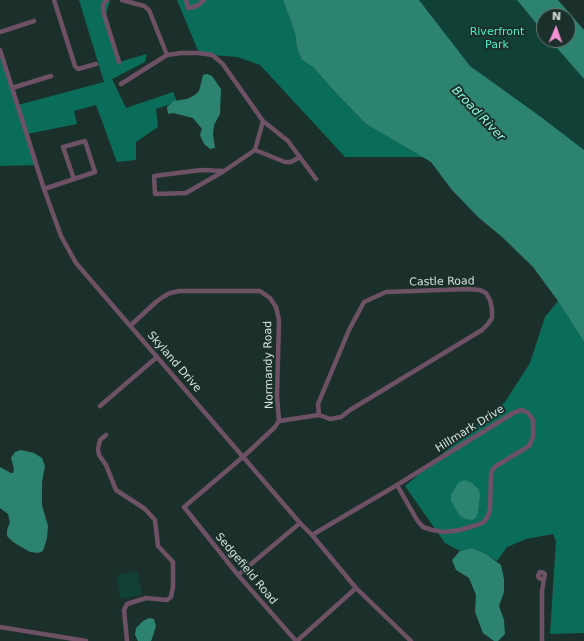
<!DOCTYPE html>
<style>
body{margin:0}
#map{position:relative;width:584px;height:641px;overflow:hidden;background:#1b302a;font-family:"DejaVu Sans",sans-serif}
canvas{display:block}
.north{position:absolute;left:536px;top:8px;width:40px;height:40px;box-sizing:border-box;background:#1b302a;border:1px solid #657772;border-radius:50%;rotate:2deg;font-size:11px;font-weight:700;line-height:16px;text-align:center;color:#d5e1dd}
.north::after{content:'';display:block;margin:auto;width:14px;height:18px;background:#f491d4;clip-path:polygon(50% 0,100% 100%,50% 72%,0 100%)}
</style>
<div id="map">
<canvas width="584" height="641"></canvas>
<div class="north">N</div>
</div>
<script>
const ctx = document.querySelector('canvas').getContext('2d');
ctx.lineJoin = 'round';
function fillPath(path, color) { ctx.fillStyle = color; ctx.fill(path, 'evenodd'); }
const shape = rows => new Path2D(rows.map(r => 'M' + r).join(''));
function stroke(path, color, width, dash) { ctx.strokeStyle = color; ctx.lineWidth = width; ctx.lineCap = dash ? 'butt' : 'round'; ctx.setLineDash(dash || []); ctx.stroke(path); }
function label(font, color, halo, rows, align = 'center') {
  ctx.font = font + ' "DejaVu Sans",sans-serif'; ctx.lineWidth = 4; ctx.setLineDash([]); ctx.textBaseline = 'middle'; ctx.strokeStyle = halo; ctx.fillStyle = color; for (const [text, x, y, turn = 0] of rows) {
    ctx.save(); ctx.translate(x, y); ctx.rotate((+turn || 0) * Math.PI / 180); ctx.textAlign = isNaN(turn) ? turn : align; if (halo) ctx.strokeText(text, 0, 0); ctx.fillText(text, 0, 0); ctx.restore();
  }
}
fillPath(shape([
 [419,0,517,0,544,33,544,40,550,40,584,79,584,150,541,117,470,66],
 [137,571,142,595,121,599,116,576]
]), '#114136');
fillPath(shape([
 [79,0,110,0,105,18,119,62,147,54,145,62,112,79,126,108,173,92,177,102,156,109,158,127,136,142,136,160,117,162,96,105,74,111,77,124,27,134,37,165,0,166,0,59,3,58,18,105,104,82],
 [177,0,283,0,295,33,297,48,301,59,314,68,333,90,366,124,423,157,345,157,260,65,237,57,212,55,199,53],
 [558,301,584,342,584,633,550,634,556,541,553,534,526,539,507,547,497,561,486,554,472,548,460,551,445,543,405,486,442,454,505,402,530,363,545,317]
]), '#0a6d5a');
fillPath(shape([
 [283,0,419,0,470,66,541,117,584,150,584,342,558,301,533,267,501,236,479,218,452,190,431,162,366,124,333,90,314,68,301,59,297,48,295,33],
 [517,0,558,0,584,30,584,79,550,40,568,40,568,16,544,16,544,33],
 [207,74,212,76,221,89,220,114,214,125,213,134,215,148,210,149,204,144,200,135,202,129,193,118,173,113,168,114,167,107,174,101,187,99,195,95,199,91,203,75],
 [21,450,34,453,42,458,45,466,42,482,42,505,48,526,47,538,43,551,38,553,30,552,13,542,7,536,7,530,10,522,8,514,0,508,0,467,11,473,13,473,14,469,11,458,15,452],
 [465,480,472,483,479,490,480,496,478,512,476,518,473,520,466,519,460,516,451,501,451,495,455,488,459,482],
 [472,548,486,554,501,565,504,579,504,592,499,606,504,620,505,634,498,641,494,641,483,633,475,612,476,595,469,578,456,570,452,560,460,551],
 [149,618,154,619,156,626,153,636,151,641,138,641,135,635,136,628,143,621]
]), '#2c836f');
stroke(shape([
 [54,0,75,66,78,69,96,64],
 [107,0,103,4,103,11,119,62],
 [122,0,144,6,149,10,167,55],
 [186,0,188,8,197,6,204,0],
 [0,32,34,21],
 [0,50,44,189,61,236,76,263,300,523,312,535,356,588,411,641],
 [121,84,167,55,181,53,199,53,212,55,222,63,263,121,288,141,316,179],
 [12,88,51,76],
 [255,150,285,162,291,162,300,157],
 [224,171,186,193,155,194,154,176,201,170,224,171,255,150,263,121],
 [44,189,95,172,85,141,63,147,74,179],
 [131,325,156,302,163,297,170,293,179,291,260,291,270,298,276,307,279,320,277,396,279,421],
 [100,406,157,357],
 [522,410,528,413,533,420,533,437,529,446,496,466,493,469,491,474,490,509,488,516,484,522,477,525,460,530,444,532,432,530,423,527,417,520,397,485,515,412,522,410],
 [106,435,100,440,98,449,99,455,106,465,116,490,145,509,155,520,158,546,173,562,173,587,171,597,167,600,146,598,127,604,124,610,127,641],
 [312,535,397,485],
 [238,575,300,523],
 [0,627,86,641],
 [296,641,238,575,184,507,244,456,274,428,279,421,319,415,330,419,341,417,350,410,482,330,488,324,492,318,492,309,490,300,486,293,480,290,469,289,386,292,364,302,349,330,318,404,319,415],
 [297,641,356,588],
 [542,641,542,591,544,579,545,575,544,573,540,572,538,576,539,578,541,579,544,579]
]), '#6f5165', 4.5);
label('11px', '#4fecc8', '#1b302a', [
 ["Riverfront",497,32],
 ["Park",497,45]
]);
label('11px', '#d5e1dd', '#1b302a', [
 ["Castle Road",442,282,-1],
 ["Skyland Drive",174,362,49],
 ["Normandy Road",269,365,-91],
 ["Hillmark Drive",470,429,-32],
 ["Sedgefield Road",246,569,50]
]);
label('italic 12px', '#8bfbdd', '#1b302a', [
 ["Broad River",478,114,46]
]);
</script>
